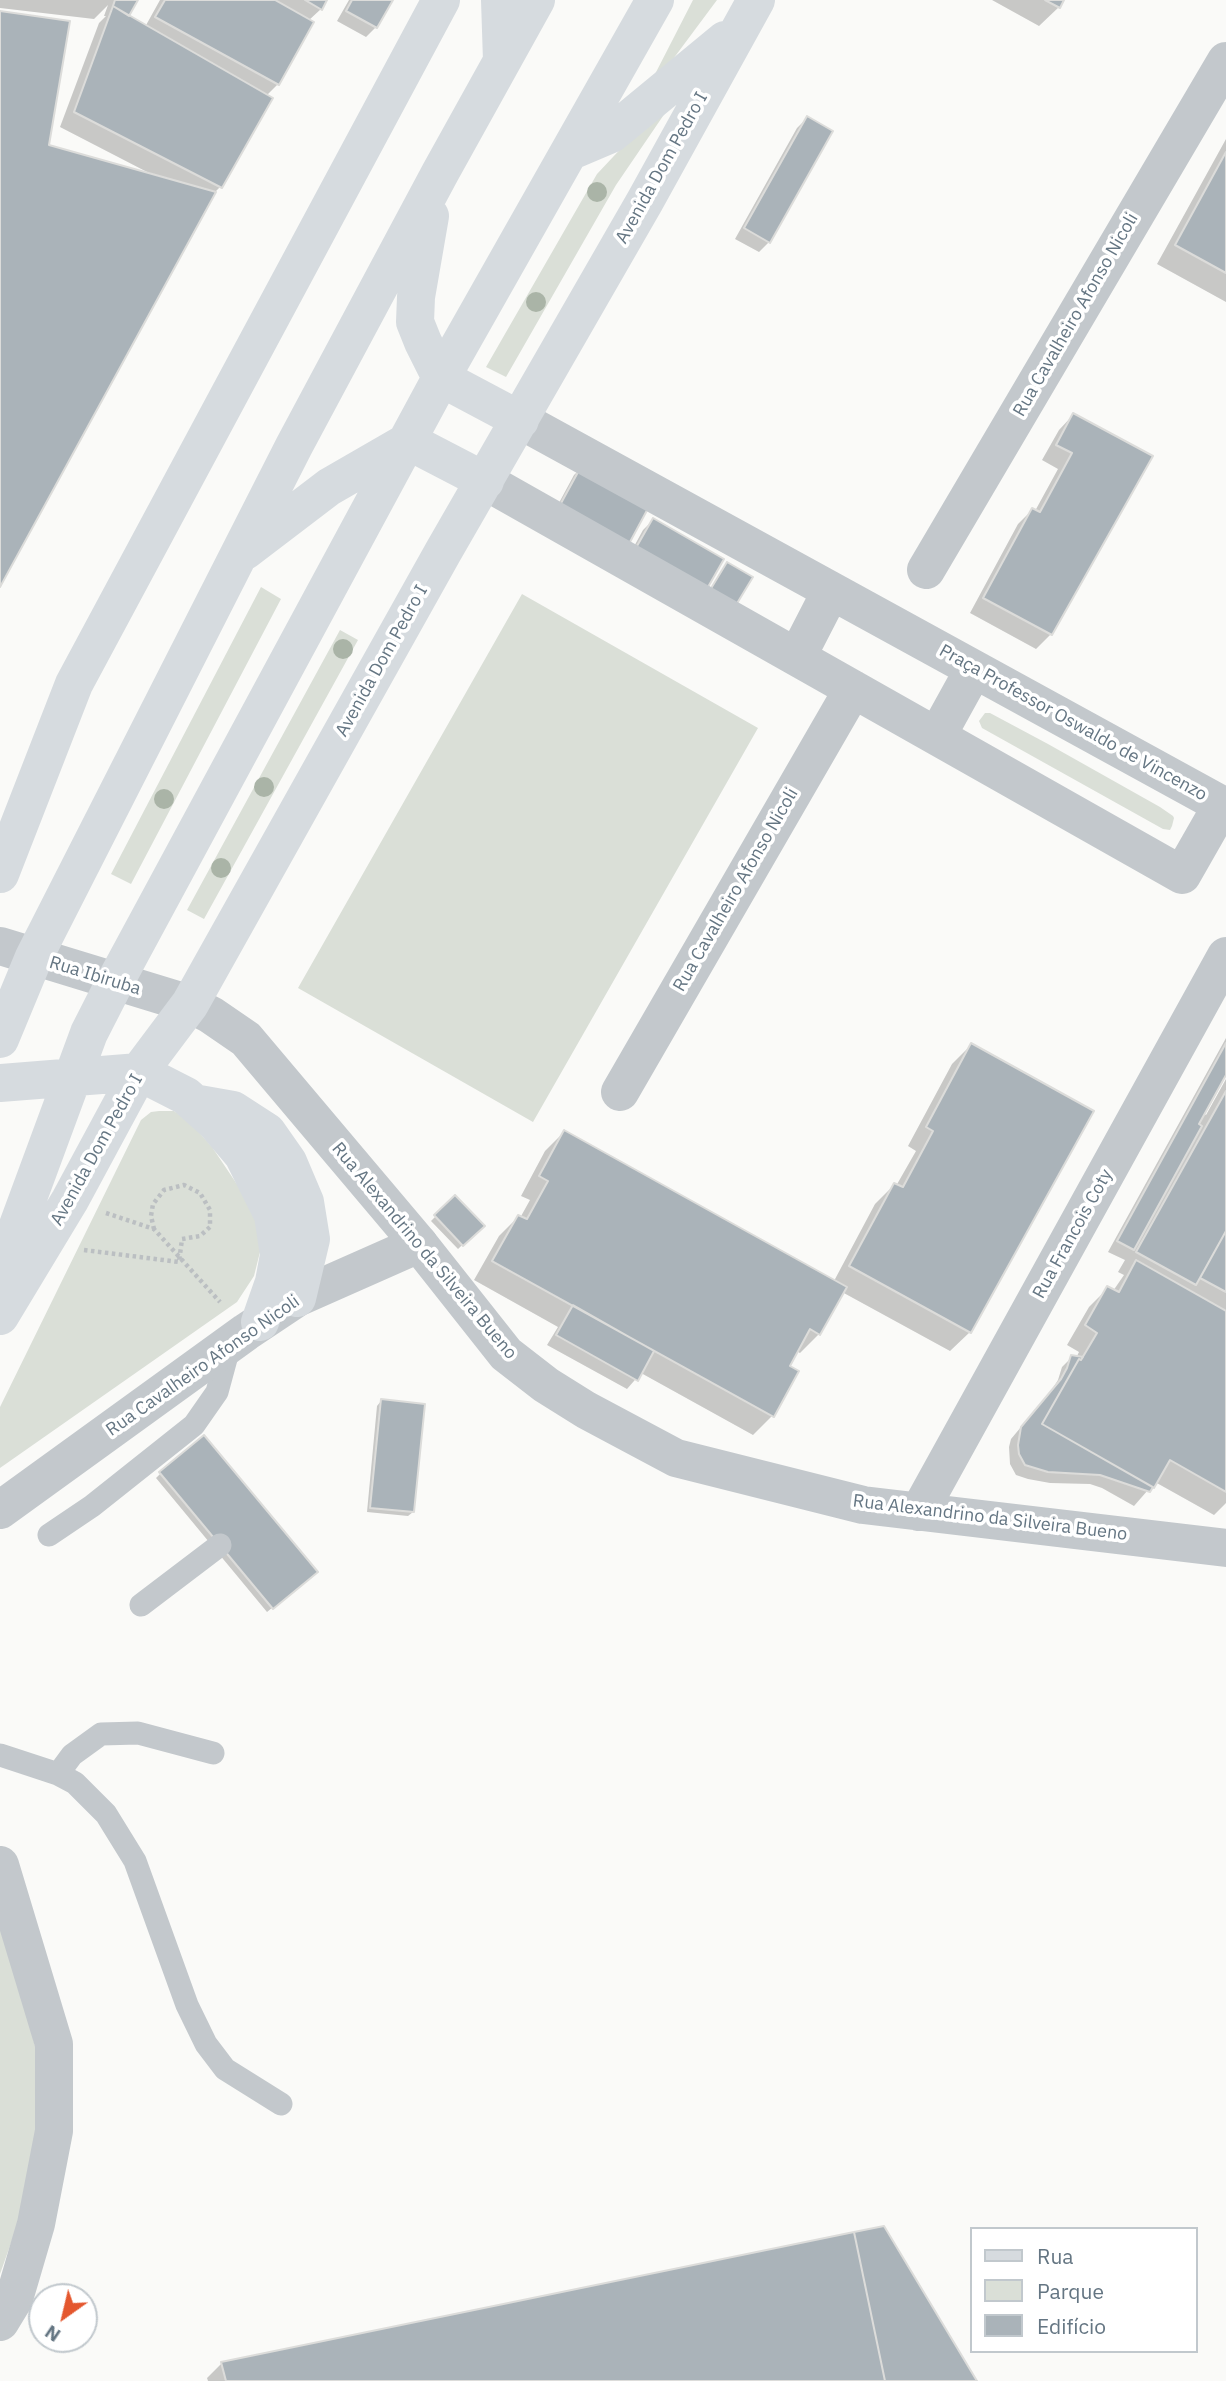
<!DOCTYPE html>
<meta charset="utf-8">
<style>
body{margin:0}
#map{position:relative;width:1226px;height:2381px;overflow:hidden;background:#fafaf8;font-family:"IBM Plex Sans",sans-serif}
canvas{display:block}
.legend{position:absolute;left:970px;top:2227px;width:228px;height:126px;box-sizing:border-box;background:#fff;border:2px solid #c1c8cd;margin:0;padding:9px 12px;list-style:none;font-size:21px;color:#657683}
.legend li{display:flex;align-items:center;gap:14px;height:35px}
.legend b{width:35px;border:2px solid #c1c8cd}
.north{position:absolute;left:28px;top:2283px;width:70px;height:70px;box-sizing:border-box;background:#fff;border:2px solid #c1c8cd;border-radius:50%;rotate:214deg;font-size:19px;font-weight:700;line-height:28px;text-align:center;color:#657683}
.north::after{content:'';display:block;margin:auto;width:24px;height:32px;background:#e4572e;clip-path:polygon(50% 0,100% 100%,50% 72%,0 100%)}
</style>
<div id="map">
<canvas width="1226" height="2381"></canvas>
<ul class="legend">
<li><b style="height:9px;background:#d6dbdf"></b>Rua</li>
<li><b style="height:19px;background:#dadfd7"></b>Parque</li>
<li><b style="height:19px;background:#aab3b9"></b>Edifício</li>
</ul>
<div class="north">N</div>
</div>
<script>
const ctx = document.querySelector('canvas').getContext('2d');
ctx.lineJoin = 'round';
function fillPath(path, color) { ctx.fillStyle = color; ctx.fill(path, 'evenodd'); }
const shape = rows => new Path2D(rows.map(r => 'M' + r).join(''));
function stroke(path, color, width, dash) { ctx.strokeStyle = color; ctx.lineWidth = width; ctx.lineCap = dash ? 'butt' : 'round'; ctx.setLineDash(dash || []); ctx.stroke(path); }
function label(font, color, halo, rows, align = 'center') {
  ctx.font = font + ' "IBM Plex Sans",sans-serif'; ctx.lineWidth = 7; ctx.setLineDash([]); ctx.textBaseline = 'middle'; ctx.strokeStyle = halo; ctx.fillStyle = color; for (const [text, x, y, turn = 0] of rows) {
    ctx.save(); ctx.translate(x, y); ctx.rotate((+turn || 0) * Math.PI / 180); ctx.textAlign = isNaN(turn) ? turn : align; if (halo) ctx.strokeText(text, 0, 0); ctx.fillText(text, 0, 0); ctx.restore();
  }
}
fillPath(shape([
 [693,0,717,0,656,82,652,80],
 [674,92,678,94,616,185,506,377,486,367,597,174],
 [261,587,281,599,131,884,111,874],
 [522,594,758,728,533,1122,298,988],
 [340,630,358,640,204,919,187,910],
 [985,713,990,713,1048,744,1160,807,1173,816,1174,818,1172,826,1170,830,1163,829,982,728,979,721],
 [159,1111,174,1111,190,1122,212,1147,259,1217,261,1248,254,1276,237,1302,0,1468,0,1407,141,1120,151,1112],
 [0,1914,39,2061,35,2148,16,2229,0,2274]
]), '#dadfd7');
fillPath(shape([
 [0,0,136,0,127,16,145,27,160,0,325,0,321,9,308,21,278,84,266,96,270,98,220,187,211,196,0,584,0,13,47,146,149,175,149,173,60,127,99,23,106,16,104,16,108,5,94,19,0,8],
 [349,0,391,0,376,27,366,37,337,21],
 [992,0,1062,0,1059,7,1039,26],
 [807,118,769,242,759,252,735,239,797,128],
 [1226,139,1226,302,1157,264],
 [1073,415,1151,457,1051,634,1036,649,970,613,1018,524,1032,510,1035,511,1058,469,1042,460,1059,430],
 [584,465,621,552,553,514,574,475],
 [653,520,722,560,625,563,643,530],
 [1226,1038,1226,1071,1203,1113,1206,1115,1226,1079,1226,1503,1214,1515,1155,1482,1134,1506,1102,1488,1090,1484,1050,1483,1028,1479,1016,1475,1010,1464,1009,1447,1011,1439,1051,1391,1058,1380,1062,1367,1072,1357,1076,1358,1079,1352,1067,1345,1089,1307,1108,1288,1113,1291,1124,1275,1118,1272,1125,1260,1108,1252],
 [971,1045,970,1332,950,1351,842,1292,819,1334,800,1353,796,1351,788,1366,797,1371,772,1416,753,1435,641,1373,627,1389,547,1345,558,1327,474,1280,499,1236,518,1217,520,1218,530,1200,521,1196,545,1151,564,1132,834,1281,875,1204,894,1185,896,1186,916,1151,908,1146,952,1064],
 [455,1197,482,1226,458,1249,431,1221],
 [381,1401,413,1512,408,1516,367,1512,377,1406],
 [161,1473,311,1576,267,1612,156,1478],
 [222,2363,975,2381,208,2381,207,2378]
]), '#0003');
const building = shape([
 [138,0,129,16,113,6,115,0,138,0],
 [165,0,275,0,314,22,279,85,155,17,165,0],
 [305,0,327,0,322,10,305,0],
 [352,0,393,0,377,28,346,11,352,0],
 [1045,0,1064,0,1060,8,1045,0],
 [113,6,273,98,222,188,74,112,113,6],
 [0,11,70,21,49,145,216,192,0,587,0,11],
 [807,116,833,131,770,243,744,228,807,116],
 [1226,152,1226,273,1175,245,1226,152],
 [1073,413,1153,456,1052,635,983,598,1032,508,1040,512,1072,453,1056,445,1073,413],
 [583,463,652,501,623,555,554,516,583,463],
 [653,518,724,559,704,594,633,553,653,518],
 [727,562,753,577,733,610,707,595,727,562],
 [971,1043,1094,1111,971,1333,849,1266,894,1183,903,1187,933,1131,926,1127,971,1043],
 [1226,1043,1226,1075,1199,1124,1202,1126,1134,1250,1117,1241,1226,1043],
 [1226,1091,1226,1231,1196,1285,1136,1252,1226,1091],
 [564,1130,847,1287,820,1335,810,1329,790,1366,799,1371,774,1417,492,1261,518,1215,527,1219,548,1181,539,1176,564,1130],
 [455,1195,485,1226,463,1246,434,1215,455,1195],
 [1226,1231,1226,1292,1200,1278,1226,1231],
 [1136,1260,1226,1311,1226,1492,1170,1460,1154,1488,1042,1424,1079,1359,1081,1360,1097,1333,1085,1325,1107,1286,1119,1292,1136,1260],
 [573,1305,654,1351,638,1381,556,1335,573,1305],
 [1071,1355,1083,1357,1081,1360,1079,1359,1042,1424,1153,1487,1150,1492,1100,1475,1048,1472,1025,1465,1019,1454,1018,1445,1021,1427,1061,1379,1067,1368,1071,1355],
 [381,1399,425,1404,414,1512,370,1508,381,1399],
 [204,1435,318,1572,273,1609,159,1472,204,1435],
 [884,2226,977,2381,885,2381,854,2232,884,2226],
 [854,2232,885,2381,226,2381,221,2362,854,2232]
]);
fillPath(building, '#aab3b9');
stroke(building, '#dcdcda', 2);
stroke(shape([
 [106,1213,154,1229,220,1302],
 [84,1250,179,1262,182,1239,200,1236,210,1227,210,1210,200,1193,184,1185,164,1190,153,1204,151,1216,154,1229]
]), '#bbbfc2', 4.5, [3.5, 3.5]);
stroke(shape([
 [49,1535,92,1506,194,1425,217,1392,230,1344],
 [141,1605,220,1545],
 [0,1755,58,1774,75,1783,106,1814,135,1861,187,2005,206,2044,225,2069,281,2104],
 [58,1774,72,1755,101,1734,138,1733,213,1753]
]), '#c3c8cc', 23);
stroke(shape([
 [485,481,1182,875,1222,805,520,420],
 [926,570,1226,61],
 [797,657,831,591],
 [937,736,974,669],
 [0,946,190,1004,211,1015,246,1039,419,1244,506,1354,546,1385,586,1410,676,1458,863,1505,1226,1548],
 [620,1092,853,689],
 [919,1512,1226,956],
 [0,1865,54,2044,54,2131,36,2224,14,2299,0,2322]
]), '#c3c8cc', 38);
stroke(shape([
 [0,1510,246,1332,297,1298,419,1244]
]), '#c3c8cc', 38);
stroke(shape([
 [500,0,502,61],
 [571,151,611,134,725,40],
 [430,216,416,297,415,322,423,342,441,378,520,420],
 [408,441,485,481],
 [245,551,329,487,407,442],
 [0,874,74,684,441,0],
 [0,1039,34,957,294,446,440,173,536,0],
 [0,1083,139,1072,186,1096,215,1122,243,1155,273,1215,279,1255,274,1282,260,1322],
 [199,1104,233,1110,267,1132,288,1162,305,1202,311,1239,297,1298],
 [0,1274,89,1033,115,982,441,378,655,0],
 [0,1316,70,1200,139,1072,190,1004,443,552,645,201,756,0]
]), '#d6dbdf', 38);
ctx.fillStyle = '#aab4a7';
for (const [x, y] of [
 [597,192],
 [536,302],
 [343,649],
 [264,787],
 [164,799],
 [221,868]
]) { ctx.beginPath(); ctx.arc(x, y, 10, 0, 2 * Math.PI); ctx.fill(); }
label('18px', '#657683', '#fff', [
 ["Avenida Dom Pedro I",662,168,-61],
 ["Rua Cavalheiro Afonso Nicoli",1076,315,-60],
 ["Avenida Dom Pedro I",382,661,-61],
 ["Praça Professor Oswaldo de Vincenzo",1073,723,29],
 ["Rua Cavalheiro Afonso Nicoli",736,890,-60],
 ["Rua Ibiruba",95,976,17],
 ["Avenida Dom Pedro I",97,1150,-61],
 ["Rua Francois Coty",1073,1234,-61],
 ["Rua Alexandrino da Silveira Bueno",424,1251,50],
 ["Rua Cavalheiro Afonso Nicoli",203,1366,-35],
 ["Rua Alexandrino da Silveira Bueno",990,1518,7]
]);
</script>
